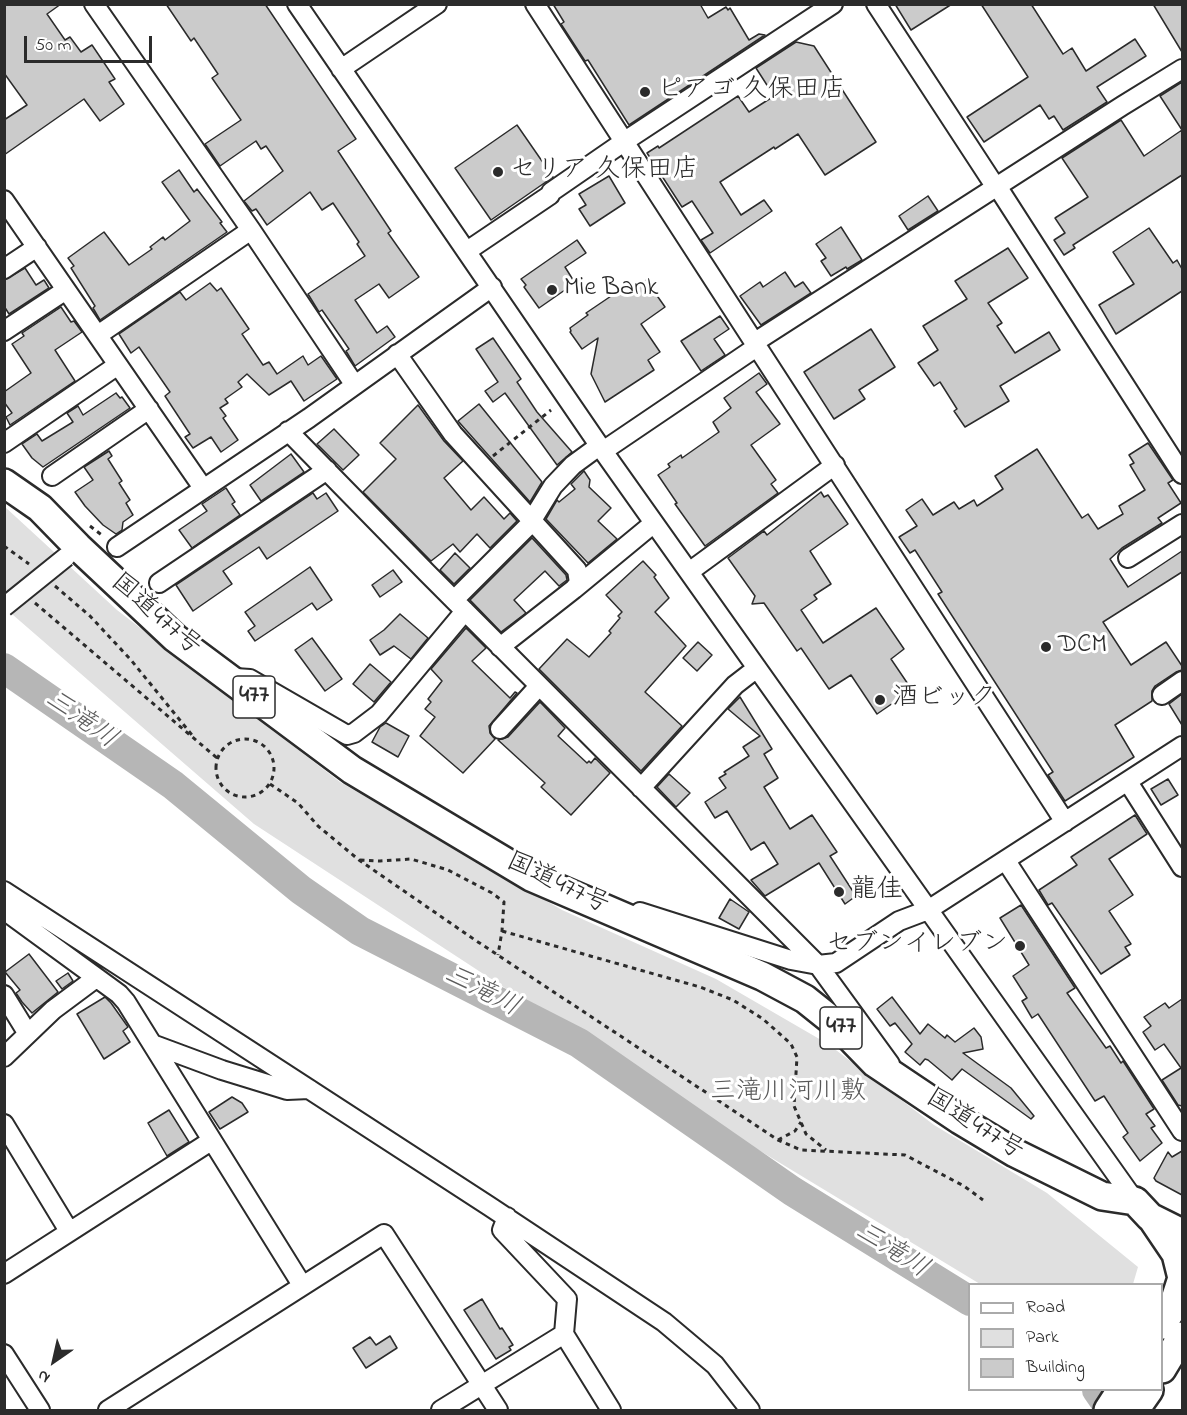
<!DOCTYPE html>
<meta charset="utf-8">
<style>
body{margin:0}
#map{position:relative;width:1187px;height:1415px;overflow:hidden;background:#fff;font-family:"Indie Flower",sans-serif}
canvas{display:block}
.frame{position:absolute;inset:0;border:6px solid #2b2b2b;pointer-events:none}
.legend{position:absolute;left:968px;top:1283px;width:195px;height:108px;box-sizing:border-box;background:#fff;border:2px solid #aaa;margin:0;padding:8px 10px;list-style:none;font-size:18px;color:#2b2b2b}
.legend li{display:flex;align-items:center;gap:12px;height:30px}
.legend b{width:30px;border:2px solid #aaa}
.north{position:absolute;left:24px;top:1331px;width:60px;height:60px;-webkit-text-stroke:4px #fff;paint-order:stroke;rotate:214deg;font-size:16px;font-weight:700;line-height:24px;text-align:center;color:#2b2b2b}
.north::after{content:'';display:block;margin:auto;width:21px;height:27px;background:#2b2b2b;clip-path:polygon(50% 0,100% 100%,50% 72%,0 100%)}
.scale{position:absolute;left:24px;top:36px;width:128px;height:27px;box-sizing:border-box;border:3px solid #2b2b2b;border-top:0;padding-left:8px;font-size:18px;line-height:21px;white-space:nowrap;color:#2b2b2b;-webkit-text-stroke:4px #fff;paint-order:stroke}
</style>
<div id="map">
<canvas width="1187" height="1415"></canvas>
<div class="frame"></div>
<ul class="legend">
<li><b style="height:8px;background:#fff"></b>Road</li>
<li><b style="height:16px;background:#e0e0e0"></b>Park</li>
<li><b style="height:16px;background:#cbcbcb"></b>Building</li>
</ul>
<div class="north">N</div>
<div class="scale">50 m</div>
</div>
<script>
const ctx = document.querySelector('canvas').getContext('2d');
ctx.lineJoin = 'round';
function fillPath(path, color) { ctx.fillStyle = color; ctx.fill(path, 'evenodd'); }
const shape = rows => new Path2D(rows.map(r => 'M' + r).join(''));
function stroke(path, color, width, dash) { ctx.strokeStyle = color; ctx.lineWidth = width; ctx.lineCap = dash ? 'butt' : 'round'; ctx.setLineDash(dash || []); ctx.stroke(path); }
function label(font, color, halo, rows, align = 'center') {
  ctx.font = font + ' "Indie Flower","Klee One",sans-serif'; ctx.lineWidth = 6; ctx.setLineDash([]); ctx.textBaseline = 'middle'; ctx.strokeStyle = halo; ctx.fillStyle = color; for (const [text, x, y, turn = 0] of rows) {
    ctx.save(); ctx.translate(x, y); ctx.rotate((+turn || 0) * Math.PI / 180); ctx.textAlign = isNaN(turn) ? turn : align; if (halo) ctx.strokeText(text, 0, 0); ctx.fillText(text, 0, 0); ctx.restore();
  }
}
fillPath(shape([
 [4,506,117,610,340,782,562,910,716,979,828,1044,934,1125,1047,1193,1138,1267,1133,1284,980,1284,752,1146,508,990,254,824,5,608]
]), '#e0e0e0');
stroke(shape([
 [4,668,173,785,301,890,360,931,579,1043,792,1191,970,1301],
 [1097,1390,1111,1410]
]), '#b6b6b6', 30);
const building = shape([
 [4,4,61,4,47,14,65,40,70,37,81,52,92,45,115,79,109,82,124,104,100,121,84,99,4,155,4,120,27,105,4,73,4,4],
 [166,4,265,4,356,139,338,151,391,231,388,233,419,277,389,298,379,284,355,300,377,333,387,326,395,337,355,366,346,351,349,349,322,310,319,312,308,294,365,256,357,244,359,242,333,203,322,210,310,192,267,225,256,209,252,211,244,201,283,171,266,146,261,149,256,141,220,166,205,144,241,120,212,78,218,74,194,38,191,41,166,4],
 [553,4,700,4,708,18,726,7,728,10,730,8,749,40,759,34,765,35,629,125,588,60,585,61,561,24,564,22,553,4],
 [895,4,952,4,911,30,895,4],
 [981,4,1031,4,1063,54,1072,48,1086,71,1135,39,1146,56,1097,87,1107,102,1063,130,1054,116,1049,119,1040,105,984,142,967,117,1028,77,981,4],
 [1153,4,1182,4,1182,52,1153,4],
 [796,42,814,46,876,142,825,175,798,134,775,149,774,147,720,182,741,215,764,200,772,211,710,253,701,240,713,233,692,201,682,207,647,153,658,146,659,148,738,96,749,112,774,96,756,68,796,42],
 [1182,82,1182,175,1073,245,1075,248,1064,255,1054,240,1065,233,1055,218,1088,197,1062,158,1121,120,1144,156,1182,130,1160,96,1182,82],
 [517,125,553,177,491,220,455,168,517,125],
 [179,170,194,192,197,189,222,222,220,223,227,232,100,320,93,308,95,306,71,268,74,266,68,258,104,232,129,265,152,249,150,247,163,237,165,240,190,221,162,182,179,170],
 [609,176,625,203,590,226,579,209,586,205,579,194,609,176],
 [928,196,938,211,908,230,899,216,928,196],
 [841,227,862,260,847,269,846,267,831,276,821,261,826,258,816,244,841,227],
 [1149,228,1173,263,1177,260,1182,269,1182,291,1116,334,1099,305,1134,284,1113,252,1149,228],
 [577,240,586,253,565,267,575,283,539,308,524,287,526,285,521,279,577,240],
 [1008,248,1028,278,988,303,1002,323,997,326,1015,353,1049,332,1060,350,1000,386,1009,401,965,427,954,411,957,409,940,382,934,386,918,363,938,350,923,326,967,299,955,281,1008,248],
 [25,268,36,285,44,280,49,288,9,314,4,306,4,280,25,268],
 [785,272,795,287,803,282,811,293,761,325,740,296,760,282,763,287,785,272],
 [646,280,665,307,641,324,660,352,648,360,654,370,605,402,591,374,598,338,582,349,570,332,571,331,570,328,588,315,586,313,620,290,624,295,646,280],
 [210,283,217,291,221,288,249,329,242,334,263,365,269,362,277,374,303,356,308,365,321,356,337,379,304,401,291,381,269,395,247,374,238,382,242,387,225,399,228,403,220,408,226,416,223,418,238,440,221,452,211,437,193,448,185,437,190,434,165,396,170,392,139,347,131,353,119,334,180,292,186,300,210,283],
 [61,307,71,322,74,321,82,332,55,350,75,381,10,425,6,417,12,413,4,402,4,392,31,373,12,344,24,336,22,333,61,307],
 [720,316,729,329,714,339,725,355,701,371,681,341,720,316],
 [871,329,895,367,859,390,865,399,834,419,804,372,871,329],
 [493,338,521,379,517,382,537,412,572,452,557,465,505,393,493,402,485,391,498,382,476,349,493,338],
 [759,373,767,384,756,392,780,424,751,445,776,480,771,484,778,493,705,546,675,504,677,503,658,475,670,467,668,464,681,455,682,458,719,432,713,422,731,408,724,398,759,373],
 [116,393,120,398,122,397,130,408,43,467,32,458,22,444,37,434,42,441,73,422,67,413,78,406,83,415,116,393],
 [479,404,542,482,530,502,458,421,479,404],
 [418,405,444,441,463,461,444,478,471,510,484,497,504,519,510,513,517,521,490,548,477,534,460,552,453,544,431,561,363,492,396,459,380,443,418,405],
 [334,429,359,455,343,470,317,444,334,429],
 [1148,443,1173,480,1168,483,1181,503,1158,518,1162,523,1122,548,1110,559,1128,587,1182,551,1182,572,1103,622,1131,665,1166,642,1182,666,1182,670,1176,672,1155,686,1152,691,1152,701,1115,725,1134,757,1065,801,1048,775,1053,772,938,594,942,592,915,550,910,553,899,537,917,526,906,510,922,499,933,515,954,502,959,509,974,500,977,506,1003,489,995,476,1037,449,1082,518,1088,514,1098,529,1123,514,1119,506,1145,490,1130,465,1134,463,1129,455,1148,443],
 [109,451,112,456,108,459,122,481,119,483,130,500,126,503,133,515,123,522,122,530,116,534,103,525,85,506,75,492,93,480,84,467,109,451],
 [291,454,304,472,261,501,250,485,291,454],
 [584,471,590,480,589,487,611,508,598,521,617,539,588,563,546,519,557,500,559,502,575,489,571,484,584,471],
 [226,488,235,502,232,504,240,515,192,548,179,530,207,511,202,504,226,488],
 [821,492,824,497,828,495,848,524,810,551,831,584,814,595,817,599,801,610,823,643,876,608,904,649,891,659,912,690,877,714,851,675,829,689,801,648,797,651,764,603,752,604,755,596,728,558,764,531,767,535,821,492],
 [313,493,317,499,326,493,338,511,267,559,259,547,223,571,232,584,193,611,176,585,313,493],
 [532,538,566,575,567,580,559,586,545,571,514,600,526,613,501,632,470,600,532,538],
 [455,553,470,568,454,584,440,570,455,553],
 [643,561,656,575,654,577,669,598,655,612,686,646,645,692,682,726,641,771,539,669,567,639,589,657,611,633,609,631,620,618,618,616,622,612,606,595,643,561],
 [310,567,332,600,317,610,312,603,255,641,248,631,255,626,245,612,310,567],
 [393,570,402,582,380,597,372,585,393,570],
 [400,614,428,638,411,659,394,646,380,655,370,640,384,630,400,614],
 [466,628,486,648,472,661,510,698,515,692,517,693,489,726,490,733,495,739,463,773,420,736,435,717,425,709,431,702,428,699,442,681,431,669,466,628],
 [312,638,342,679,325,691,295,650,312,638],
 [698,642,712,655,697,671,683,658,698,642],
 [370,664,391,682,374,702,353,684,370,664],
 [1182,694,1182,725,1169,704,1182,694],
 [740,697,772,749,764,754,778,778,764,787,790,829,812,815,837,852,830,856,856,896,845,904,819,863,765,896,751,880,778,864,764,842,751,850,727,811,715,818,705,802,726,788,719,778,726,774,724,772,749,756,743,747,760,736,728,709,740,697],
 [540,702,565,728,558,736,587,763,589,761,591,763,595,758,610,773,571,815,541,787,545,783,498,740,508,737,540,702],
 [386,723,409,736,398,757,372,742,380,727,386,723],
 [669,774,690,793,676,807,657,787,669,774],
 [1168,779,1178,795,1161,805,1151,789,1168,779],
 [1135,815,1147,834,1109,859,1133,895,1109,911,1131,944,1125,947,1130,955,1101,974,1052,903,1048,905,1039,890,1077,865,1071,857,1135,815],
 [730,899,749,912,739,929,719,918,730,899],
 [1021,905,1075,988,1067,993,1106,1048,1110,1046,1121,1063,1123,1061,1154,1109,1146,1114,1155,1126,1151,1128,1162,1143,1140,1161,1123,1137,1128,1133,1104,1096,1095,1101,1038,1014,1032,1018,1022,1001,1027,998,1013,976,1029,965,1000,918,1021,905],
 [29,954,58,992,32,1013,22,1002,16,993,20,990,5,972,29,954],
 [68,973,73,981,62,989,56,981,68,973],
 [105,997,111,1003,128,1027,123,1031,130,1042,104,1059,77,1014,105,997],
 [892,997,920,1034,928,1024,945,1038,947,1035,955,1042,974,1028,981,1037,983,1049,963,1053,1011,1088,1034,1116,1031,1119,962,1069,952,1080,928,1060,925,1059,920,1065,905,1052,912,1044,895,1023,890,1026,877,1009,892,997],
 [1182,999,1182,1106,1178,1105,1162,1080,1181,1068,1164,1044,1155,1050,1143,1032,1151,1026,1144,1017,1165,1003,1169,1008,1182,999],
 [232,1097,242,1103,248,1112,220,1129,209,1112,232,1097],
 [169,1110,189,1142,167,1156,148,1123,169,1110],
 [1182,1151,1182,1195,1156,1181,1154,1178,1168,1152,1172,1157,1182,1151],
 [482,1299,500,1329,502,1328,513,1345,509,1347,511,1350,496,1359,464,1310,482,1299],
 [390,1336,397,1348,366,1368,353,1348,370,1337,376,1345,390,1336]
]);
fillPath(building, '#cbcbcb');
stroke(building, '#2b2b2b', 1.5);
const minor = shape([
 [94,4,251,230,354,384],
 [297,4,603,451,1135,1201],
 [535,4,1065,822],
 [876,4,993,183,997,186,1182,474],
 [341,69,437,4],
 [4,200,203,488],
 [467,251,550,195,551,192,625,141,833,4],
 [4,269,37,247],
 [4,331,66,290],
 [98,335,251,230],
 [755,342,1122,106,1182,69],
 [397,354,453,434,577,570,579,583,574,589,500,647],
 [288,431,427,573,818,965,890,1064],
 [4,443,118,365],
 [603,451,758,346],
 [52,476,149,409],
 [117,547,309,418,492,287],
 [1128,558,1182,524],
 [689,572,835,465],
 [159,583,327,470],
 [574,589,654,523],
 [454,600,529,525,553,486,573,465,599,446],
 [235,678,250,679,347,735,354,733,379,714,465,611],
 [1162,695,1182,681],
 [500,729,539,686],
 [1128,782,1182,867],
 [641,788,735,685,757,668],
 [1006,861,1182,1131],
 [4,891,489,1206,664,1322,715,1365,750,1410],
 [4,910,119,994,126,1002,302,1285],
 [640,912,791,960,818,965,836,963,899,921,928,910,1182,746],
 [4,995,28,1034],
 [152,1044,222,1070,287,1090,309,1089],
 [4,1057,53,1010,96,978],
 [4,1124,69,1231],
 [507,1217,502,1230,567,1299,564,1334,611,1410],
 [4,1274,211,1141],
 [4,1354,40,1410],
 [108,1410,384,1234,498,1410],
 [441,1410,564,1334]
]);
const highway = shape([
 [4,483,40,508,78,547,175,638,352,770,531,877,762,976,805,999,840,1027,875,1063,960,1120,1015,1153,1102,1196,1135,1201,1150,1217,1182,1233],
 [1153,1220,1176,1254,1182,1278],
 [1162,1325,1172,1309,1182,1278],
 [1162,1369,1182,1336],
 [1108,1410,1121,1390],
 [1135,1410,1149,1390]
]);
stroke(minor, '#2b2b2b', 22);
stroke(highway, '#2b2b2b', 32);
stroke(shape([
 [493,456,551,410],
 [90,526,103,536],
 [4,546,29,564],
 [55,586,90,616,131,660,192,735],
 [35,603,217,758],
 '216 768a29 29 0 1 1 58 0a29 29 0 1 1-58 0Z',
 [270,784,298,803,318,826,359,860,475,940,778,1140,801,1150,905,1155,964,1186,983,1200],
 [360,860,380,861,411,859,448,870,492,893,504,902,502,931,498,955],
 [502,931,700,987,733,1000,763,1019,791,1044,797,1057,794,1106,806,1134,826,1150],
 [778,1140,795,1131,801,1122]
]), '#2b2b2b', 3, [4.5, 4.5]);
stroke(minor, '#fff', 18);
stroke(highway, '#fff', 27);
const minorBridge = shape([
 [4,607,66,557]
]);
stroke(minorBridge, '#2b2b2b', 22, []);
stroke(minorBridge, '#fff', 18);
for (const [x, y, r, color] of [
 [645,92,6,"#2b2b2b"],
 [498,172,6,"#2b2b2b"],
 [552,290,6,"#2b2b2b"],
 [1046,647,6,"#2b2b2b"],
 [880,700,6,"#2b2b2b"],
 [839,892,6,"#2b2b2b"],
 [1020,946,6,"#2b2b2b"]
]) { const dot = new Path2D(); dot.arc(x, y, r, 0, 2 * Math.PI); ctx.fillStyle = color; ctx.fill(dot); stroke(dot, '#fff', 2); }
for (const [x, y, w] of [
 [254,697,42],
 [841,1028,42]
]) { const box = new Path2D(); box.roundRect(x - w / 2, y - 21, w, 42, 4.5); ctx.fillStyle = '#fff'; ctx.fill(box); stroke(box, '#2b2b2b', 1.5); }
label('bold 24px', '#2b2b2b', null, [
 ["477",254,697],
 ["477",841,1028]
]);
label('26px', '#2b2b2b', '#fff', [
 ["ピアゴ 久保田店",657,92],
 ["セリア 久保田店",510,172],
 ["Mie Bank",564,290],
 ["DCM",1058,647],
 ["酒ビック",892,700],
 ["龍佳",851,892],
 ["セブンイレブン",1008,946,"right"]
], 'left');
label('26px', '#2b2b2b', '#fff', [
 ["国道477号",155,616,41],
 ["国道477号",557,885,25],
 ["国道477号",974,1126,32]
]);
label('26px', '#585858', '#fff', [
 ["三滝川河川敷",788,1094]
]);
label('italic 27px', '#5c5c5c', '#fff', [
 ["三滝川",80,721,35],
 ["三滝川",481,993,27],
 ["三滝川",891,1252,32]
]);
</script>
